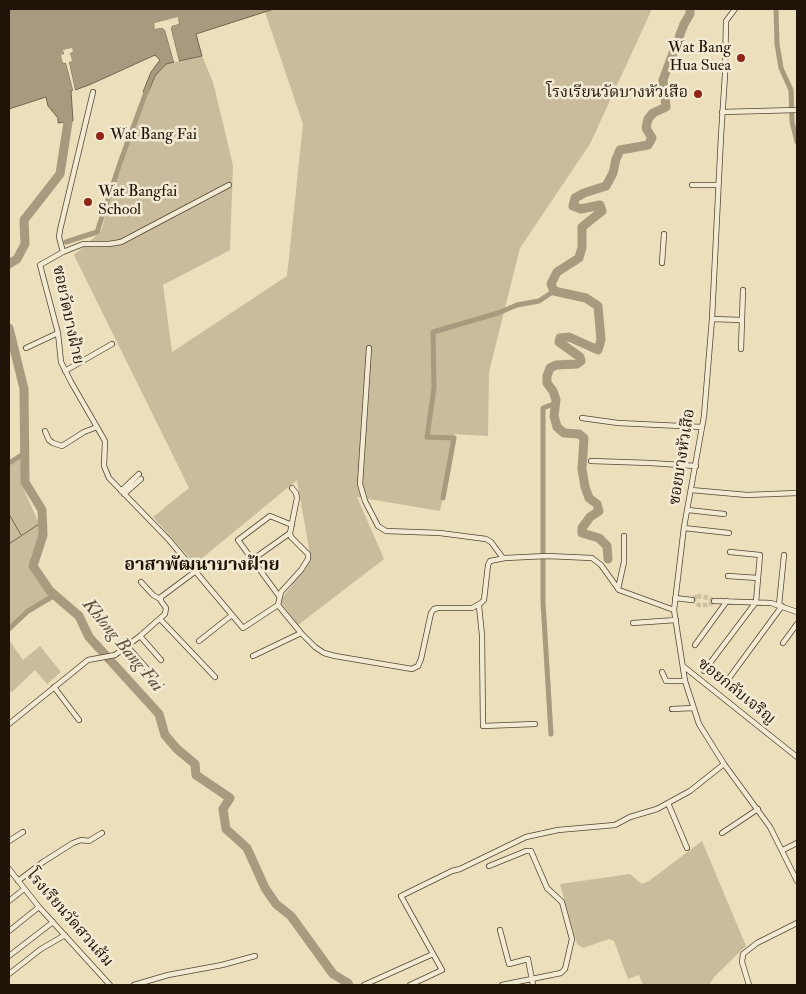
<!DOCTYPE html>
<meta charset="utf-8">
<style>
body{margin:0}
#map{position:relative;width:806px;height:994px;overflow:hidden;background:#ecdfbb;font-family:"IM FELL Double Pica",serif}
canvas{display:block}
.frame{position:absolute;inset:0;border:10px solid #201307;pointer-events:none}
</style>
<div id="map">
<canvas width="806" height="994"></canvas>
<div class="frame"></div>
</div>
<script>
const ctx = document.querySelector('canvas').getContext('2d');
ctx.lineJoin = 'round';
function fillPath(path, color) { ctx.fillStyle = color; ctx.fill(path, 'evenodd'); }
const shape = rows => new Path2D(rows.map(r => 'M' + r).join(''));
function stroke(path, color, width, dash) { ctx.strokeStyle = color; ctx.lineWidth = width; ctx.lineCap = dash ? 'butt' : 'round'; ctx.setLineDash(dash || []); ctx.stroke(path); }
function label(font, color, halo, rows, align = 'center') {
  ctx.font = font + ' "IM FELL Double Pica","Noto Serif Thai",serif'; ctx.lineWidth = 5; ctx.setLineDash([]); ctx.textBaseline = 'middle'; ctx.strokeStyle = halo; ctx.fillStyle = color; for (const [text, x, y, turn = 0] of rows) {
    ctx.save(); ctx.translate(x, y); ctx.rotate((+turn || 0) * Math.PI / 180); ctx.textAlign = isNaN(turn) ? turn : align; if (halo) ctx.strokeText(text, 0, 0); ctx.fillText(text, 0, 0); ctx.restore();
  }
}
fillPath(shape([
 [274,9,652,9,590,144,520,248,489,372,488,436,455,434,440,511,357,497,384,559,298,625,280,601,311,560,297,480,195,564,153,517,189,488,74,255,98,234,102,228,122,161,155,76,166,64,202,56,213,82,233,165,230,250,163,285,172,352,287,276,303,124,265,12],
 [22,452,21,479,24,490,41,528,39,540,31,556,30,565,50,598,9,626,9,461],
 [9,640,23,660,40,646,61,672,47,684,35,670,12,692,9,690],
 [702,841,746,946,714,977,709,985,643,985,639,975,628,979,614,941,609,939,583,948,577,944,560,884,630,874,642,884,649,881]
]), '#c9bc9c');
const water = shape([
 [9,9,274,9,196,34,202,56,179,61,171,29,172,26,179,24,178,18,154,23,156,29,162,28,165,30,174,62,166,64,155,76,148,93,143,92,151,72,160,60,155,55,89,85,75,90,69,62,70,53,73,52,64,50,63,63,66,63,73,90,71,91,73,121,58,123,58,118,48,106,46,97,9,109,9,9]
]);
fillPath(water, '#a79a7e');
stroke(water, '#71644e', 1);
fillPath(shape([
 [178,17,179,24,172,26,171,29,179,61,177,61,169,29,170,24,176,22,176,20,157,25,157,26,163,26,168,29,176,61,174,62,165,30,162,28,155,29,154,23],
 [72,48,73,52,70,53,72,61,69,62,75,90,73,90,66,63,63,63,61,55,64,54,63,50]
]), '#ecdfbb');
stroke(shape([
 [9,514,21,535],
 [9,544,42,522]
]), '#71644e', 1);
stroke(shape([
 [776,9,777,44,781,68,791,90,792,122,797,142],
 [66,242,97,232,121,160,148,87],
 [9,463,25,453],
 [443,498,454,438,427,437,434,388,433,332,498,313,517,305,539,301,554,291],
 [9,629,28,611,55,595],
 [551,734,543,602,543,408,556,403]
]), '#a79a7e', 5);
stroke(shape([
 [9,264,17,259,25,244,24,220,60,174,68,122,66,113],
 [9,328,24,389,25,482,42,510,43,535,33,566,50,591,79,616,89,637,159,714,165,735,177,749,195,764,196,775,230,798,223,809,226,829,247,848,265,888,276,904,291,916,333,974,348,983,349,985],
 [608,559,607,546,599,538,582,533,582,528,590,517,599,511,597,504,589,498,585,487,582,469,584,438,579,434,564,433,557,427,554,416,556,400,553,391,547,383,547,376,550,368,556,365,577,364,581,361,580,357,559,342,560,338,569,337,598,350,601,340,598,306,586,298,554,291,551,284,557,272,579,258,582,247,582,227,602,211,600,205,581,209,573,206,575,198,584,193,606,186,613,173,616,159,620,150,648,145,652,138,646,128,648,119,653,113,666,107,663,80,684,24,690,14,690,9]
]), '#a79a7e', 9);
stroke(shape([
 [697,596,709,598,714,601,709,605,699,605,692,600,697,596]
]), '#cdc0a0', 4.5, [4.5, 2]);
const street = shape([
 [735,9,726,21,725,75,721,136,712,319,704,416,684,527,674,610,685,681,699,724,724,764,770,827,797,881],
 [93,92,60,230,59,237,63,252,40,265,58,333,61,362,71,382,105,441,104,466,109,478,169,540,243,628,278,605,301,633,315,647,324,653,335,656,412,669,418,666,421,659,431,613,434,609,438,608,472,608,481,603,484,600,488,565,490,561,505,558,547,556,592,558,601,565,619,590,674,610],
 [722,112,797,110],
 [692,185,718,185],
 [63,252,83,244,109,244,121,242,229,185],
 [662,263,664,234],
 [712,319,742,320],
 [26,348,58,333],
 [369,348,360,484,365,501,378,526,386,531,440,533,486,539,491,542,503,558],
 [741,349,743,290],
 [65,371,112,344],
 [582,418,618,423,702,427],
 [45,431,49,440,53,443,62,446,84,432,97,427],
 [591,461,650,463,696,466],
 [691,490,747,495,797,493],
 [121,491,139,474],
 [124,494,141,479],
 [688,510,724,514],
 [684,528,729,533],
 [730,552,760,555,756,602],
 [252,560,290,533],
 [728,576,758,578],
 [141,582,153,595,160,599],
 [618,589,624,562,624,536],
 [279,596,238,540,270,516,292,525],
 [675,598,692,600],
 [714,601,771,603,797,612],
 [278,605,281,592,301,570,308,559,308,554,291,537,290,533,297,498,296,493,292,488],
 [779,605,784,555],
 [479,606,482,635,483,726,535,724],
 [160,619,215,677],
 [633,623,676,620],
 [140,636,161,660],
 [199,641,232,615],
 [783,643,797,624],
 [695,645,727,601],
 [127,646,149,671],
 [253,656,301,633],
 [683,666,797,757],
 [704,671,756,602],
 [662,672,666,681,685,681],
 [724,685,782,606],
 [54,687,79,720],
 [672,709,693,708],
 [9,724,88,660,115,655,140,636,165,614,166,608,161,601,161,597,196,571],
 [668,803,687,848],
 [722,833,758,809],
 [9,841,23,832],
 [783,850,797,843],
 [489,866,526,851,531,851,547,888,562,902,572,939,565,969,561,973,502,985],
 [9,869,39,907,110,985],
 [18,881,43,862,73,843,81,840,89,841,102,833],
 [9,901,24,889],
 [500,930,509,964,528,959,533,985],
 [9,931,39,907],
 [9,956,53,922],
 [9,974,41,949,65,935],
 [134,985,168,975,222,965,255,956],
 [364,985,433,954],
 [410,985,442,970,401,896,452,871,460,869,526,837,558,830,615,825,630,817,657,809,690,791,724,764],
 [749,985,742,962,743,954,757,943,797,923]
]);
stroke(street, '#534634', 6);
stroke(street, '#f3ead3', 4.5);
for (const [x, y, r, color] of [
 [741,58,5,"#8f2418"],
 [698,94,5,"#8f2418"],
 [100,136,5,"#8f2418"],
 [88,202,5,"#8f2418"]
]) { const dot = new Path2D(); dot.arc(x, y, r, 0, 2 * Math.PI); ctx.fillStyle = color; ctx.fill(dot); stroke(dot, '#f3ead3', 2); }
label('16px', '#201307', '#f3ead3', [
 ["Wat Bang",731,49],
 ["Hua Suea",731,67],
 ["โรงเรียนวัดบางหัวเสือ",688,94],
 ["Wat Bang Fai",110,136,"left"],
 ["Wat Bangfai",98,193,"left"],
 ["School",98,211,"left"]
], 'right');
label('16px', '#201307', '#f3ead3', [
 ["ซอยวัดบางฝ้าย",67,315,78],
 ["ซอยบางหัวเสือ",683,457,-81],
 ["ซอยกลับเจริญ",736,692,39],
 ["โรงเรียนวัดสวนส้ม",69,919,49]
]);
label('bold 18px', '#201307', '#f3ead3', [
 ["อาสาพัฒนาบางฝ้าย",202,566]
]);
label('italic 18px', '#5d503d', '#f3ead3', [
 ["Khlong Bang Fai",122,646,50]
]);
</script>
